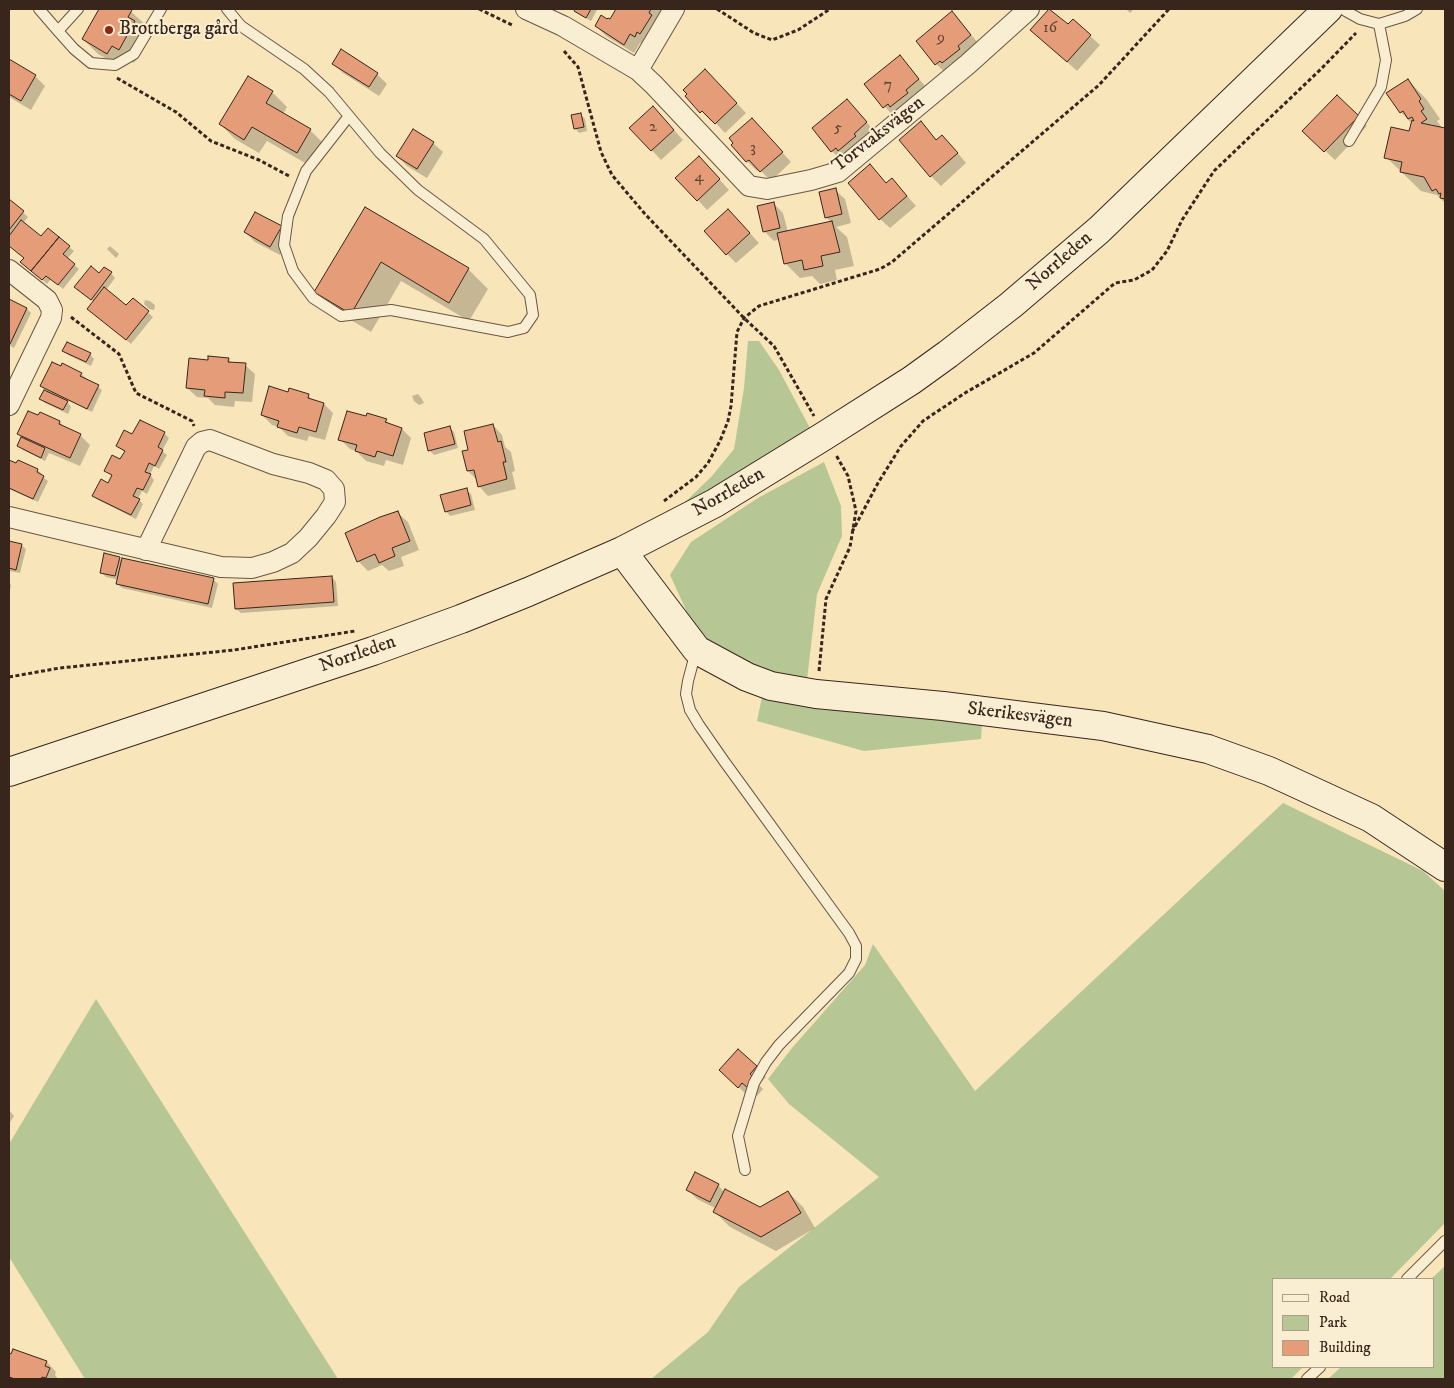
<!DOCTYPE html>
<meta charset="utf-8">
<style>
body{margin:0}
#map{position:relative;width:1454px;height:1388px;overflow:hidden;background:#f8e5ba;font-family:"IM FELL DW Pica",serif}
canvas{display:block}
.frame{position:absolute;inset:0;border:10px solid #38261c;pointer-events:none}
.legend{position:absolute;left:1272px;top:1278px;width:162px;height:90px;box-sizing:border-box;background:#faeed2;border:1px solid #ac9e89;margin:0;padding:6px 9px;list-style:none;font-size:15px;color:#38261c}
.legend li{display:flex;align-items:center;gap:10px;height:25px}
.legend b{width:25px;border:1px solid #ac9e89}
</style>
<div id="map">
<canvas width="1454" height="1388"></canvas>
<div class="frame"></div>
<ul class="legend">
<li><b style="height:6px;background:#faeed2"></b>Road</li>
<li><b style="height:14px;background:#b7c695"></b>Park</li>
<li><b style="height:14px;background:#e59c79"></b>Building</li>
</ul>
</div>
<script>
const ctx = document.querySelector('canvas').getContext('2d');
ctx.lineJoin = 'round';
function fillPath(path, color) { ctx.fillStyle = color; ctx.fill(path, 'evenodd'); }
const shape = rows => new Path2D(rows.map(r => 'M' + r).join(''));
function stroke(path, color, width, dash) { ctx.strokeStyle = color; ctx.lineWidth = width; ctx.lineCap = dash ? 'butt' : 'round'; ctx.setLineDash(dash || []); ctx.stroke(path); }
function label(font, color, halo, rows, align = 'center') {
  ctx.font = font + ' "IM FELL DW Pica",serif'; ctx.lineWidth = 4; ctx.setLineDash([]); ctx.textBaseline = 'middle'; ctx.strokeStyle = halo; ctx.fillStyle = color; for (const [text, x, y, turn = 0] of rows) {
    ctx.save(); ctx.translate(x, y); ctx.rotate((+turn || 0) * Math.PI / 180); ctx.textAlign = isNaN(turn) ? turn : align; if (halo) ctx.strokeText(text, 0, 0); ctx.fillText(text, 0, 0); ctx.restore();
  }
}
fillPath(shape([
 [748,341,759,341,779,370,811,430,681,506,712,476,734,449,744,388],
 [824,462,841,506,842,536,817,594,807,680,750,667,696,632,670,575,691,542,758,498],
 [762,697,982,725,981,739,864,751,757,721],
 [1283,803,1423,871,1445,891,1445,1223,1390,1279,1273,1279,1273,1367,1303,1367,1291,1379,651,1379,708,1332,739,1287,879,1177,789,1104,768,1079,792,1048,865,965,873,944,975,1091],
 [96,999,338,1379,85,1379,9,1257,9,1144],
 [1445,1266,1445,1379,1328,1379,1341,1367,1433,1367,1433,1279,1431,1279]
]), '#b7c695');
fillPath(shape([
 [100,9,128,9,146,25,149,37,134,63,127,59,122,67,98,54,83,39],
 [576,9,596,9,597,10,591,21,580,15,575,11],
 [617,9,666,9,645,46,640,43,634,53,606,36,596,26,610,20],
 [1126,9,1134,9,1130,13],
 [952,13,980,45,946,73,936,64],
 [1068,26,1090,36,1100,45,1077,71,1042,39],
 [341,51,377,74,387,84,379,96,343,73,333,64],
 [899,57,928,89,894,117,865,84],
 [9,60,35,76,45,86,31,110,9,97],
 [248,78,272,92,287,107,283,114,310,130,325,145,312,167,267,141,259,153,235,139,220,124],
 [715,80,746,113,725,133,712,119,711,121,687,96],
 [1408,80,1427,100,1440,119,1437,121,1443,129,1445,129,1445,203,1437,195,1421,191,1386,157,1410,132,1412,124,1401,112],
 [847,100,876,133,842,161,832,151],
 [581,115,585,119,587,131,579,133,575,128],
 [662,117,683,140,661,160,631,128],
 [1358,117,1367,126,1335,160,1304,131],
 [761,129,791,162,771,181,759,169,757,171,747,161],
 [930,133,937,141,952,146,966,163,941,186,931,176],
 [433,143,443,152,427,178,407,166,397,156],
 [708,167,729,190,707,210,698,200],
 [886,184,901,189,916,206,890,228,880,219],
 [835,190,845,199,851,223,836,227,847,237,854,266,835,270,837,280,820,284,812,276,800,278,786,264,780,239,774,241,764,231,774,204,783,213,788,232,831,222,826,217],
 [9,200,28,217,23,223,42,238,48,230,74,251,67,259,79,269,63,289,51,279,47,284,26,266,25,258,9,245,9,238,11,235,9,233],
 [366,208,468,269,488,289,469,321,401,281,371,332,336,311,316,292],
 [738,220,759,243,736,263,727,254],
 [281,227,291,236,280,255,255,242,245,232],
 [110,246,119,254,116,258,107,249],
 [111,273,115,278,106,290,127,307,133,300,153,317,131,344,93,313,94,302,80,291,100,274],
 [9,300,27,309,31,313,14,348,9,345],
 [145,300,150,301,155,305,154,310,149,309,144,304],
 [64,351,90,354,94,359,91,366,68,355],
 [228,359,232,363,245,365,255,374,252,402,235,401,234,407,215,405,208,398,197,397,187,388,209,361],
 [81,374,102,390,92,412,65,399,71,407,68,414,45,403,41,399,49,393,41,386],
 [288,393,308,395,313,401,324,404,333,413,325,440,309,436,307,441,288,436,279,427,272,425,262,415],
 [418,394,422,399,424,403,419,405,414,401,412,396],
 [386,420,392,426,402,429,411,438,403,465,386,460,384,466,366,461,356,451,350,449,340,439],
 [60,422,67,430,80,435,90,445,80,466,49,453,45,461,23,450,18,446,22,437,19,434],
 [493,425,502,435,505,447,511,452,515,471,512,472,516,489,488,496,479,486,477,480,468,471,470,451],
 [450,428,454,432,458,448,434,455,429,450],
 [164,433,169,438,162,451,167,455,159,469,154,466,150,475,154,480,147,494,142,491,138,499,143,504,136,519,98,500,94,496,117,479,106,471,121,461,125,452,117,446,133,436],
 [9,461,16,465,37,470,42,474,41,476,48,481,38,502,9,489],
 [466,490,471,494,475,510,450,516,446,511],
 [398,513,408,522,419,550,401,557,404,566,389,571,382,565,368,571,358,561],
 [9,542,21,545,26,549,20,573,9,571],
 [119,558,123,562,213,579,218,584,212,608,122,588,118,584,119,580,106,577,101,572],
 [332,577,336,582,338,606,241,613,236,609],
 [9,583,11,585,9,596],
 [738,1050,766,1077,759,1085,763,1089,757,1096,752,1092,748,1096,730,1079],
 [9,1110,14,1116,9,1124],
 [718,1185,725,1193,760,1209,788,1192,803,1207,815,1228,776,1251,730,1227,715,1212,717,1209,697,1199,687,1189],
 [14,1350,47,1362,56,1372,55,1375,58,1379,10,1379,9,1378,9,1355,12,1356]
]), '#0003');
const building = shape([
 [99,9,131,9,132,10,128,17,135,21,119,50,112,46,107,54,82,39,99,9],
 [575,9,591,9,586,18,574,11,575,9],
 [616,9,651,9,649,13,652,15,640,34,637,32,635,37,630,34,624,45,595,26,601,15,607,19,608,18,610,19,616,9],
 [1049,9,1068,24,1073,19,1091,35,1067,62,1030,30,1049,9],
 [952,11,971,35,958,46,960,49,942,63,940,61,935,65,916,41,952,11],
 [341,49,378,73,369,87,332,64,341,49],
 [900,55,919,79,906,90,908,93,890,107,888,104,883,108,864,84,900,55],
 [9,59,36,75,21,101,9,94,9,59],
 [705,69,737,103,715,124,702,111,700,113,685,96,687,94,683,90,705,69],
 [248,76,273,91,266,103,311,129,297,153,252,127,244,140,219,124,248,76],
 [1408,79,1421,99,1419,101,1424,109,1421,111,1427,119,1421,123,1445,128,1445,199,1440,198,1441,193,1439,194,1436,189,1432,191,1424,177,1400,172,1402,162,1384,158,1391,127,1409,131,1412,120,1414,121,1412,117,1408,119,1403,111,1400,113,1386,93,1408,79],
 [1337,95,1359,116,1324,152,1302,131,1337,95],
 [847,99,867,122,854,134,856,136,838,151,836,148,831,152,812,128,847,99],
 [653,106,674,130,651,151,629,128,653,106],
 [581,113,584,127,574,129,571,115,581,113],
 [752,118,783,152,760,172,749,160,746,162,731,145,733,143,729,138,752,118],
 [921,121,936,140,942,135,958,153,930,177,899,140,921,121],
 [413,129,434,142,417,169,396,156,413,129],
 [699,156,720,179,697,201,675,178,699,156],
 [870,164,886,183,892,178,907,196,879,220,848,183,870,164],
 [836,188,842,214,825,218,819,192,836,188],
 [9,199,24,211,9,230,9,199],
 [774,202,780,228,763,232,757,206,774,202],
 [365,207,469,268,449,303,381,262,351,314,314,292,365,207],
 [728,209,750,233,726,255,704,231,728,209],
 [255,212,282,226,270,247,244,232,255,212],
 [21,220,41,236,48,228,59,237,31,271,20,262,24,258,9,246,9,236,21,220],
 [832,221,840,252,821,256,823,266,804,270,802,260,784,264,777,233,832,221],
 [59,237,70,246,63,254,75,264,58,285,46,276,42,280,31,271,59,237],
 [91,266,99,273,104,267,112,272,91,300,74,287,91,266],
 [104,287,126,305,133,298,149,311,126,340,87,309,104,287],
 [9,299,27,308,10,344,9,344,9,299],
 [67,342,91,353,86,362,62,351,67,342],
 [208,356,229,358,228,362,246,363,243,393,225,392,225,398,204,396,205,390,186,388,189,358,208,360,208,356],
 [52,362,61,366,62,363,82,373,80,376,99,385,87,409,40,386,52,362],
 [269,386,288,392,289,388,309,394,308,398,324,403,316,432,299,427,297,433,277,427,279,421,261,415,269,386],
 [44,390,68,401,63,410,39,399,44,390],
 [28,411,38,415,40,412,60,421,59,424,81,434,70,458,17,434,28,411],
 [347,411,366,416,367,413,387,419,385,422,402,428,393,456,377,451,375,457,355,451,357,445,338,440,347,411],
 [140,420,165,432,158,447,163,450,155,466,149,463,145,472,151,474,143,490,137,488,133,496,140,499,131,515,92,496,101,479,108,483,112,475,104,471,112,455,120,459,125,451,116,446,124,430,132,434,140,420],
 [493,424,498,442,501,441,506,462,503,462,507,479,478,487,474,470,467,471,462,451,468,450,464,431,493,424],
 [450,426,455,444,428,451,424,433,450,426],
 [21,437,45,448,41,458,17,446,21,437],
 [9,460,16,463,18,460,38,469,37,472,44,476,33,499,9,488,9,460],
 [467,488,471,505,445,512,440,495,467,488],
 [398,511,410,541,392,548,395,556,379,563,375,554,357,562,345,533,380,517,398,511],
 [9,541,22,544,16,570,9,568,9,541],
 [104,553,120,557,115,576,100,573,104,553],
 [122,558,214,578,208,604,116,584,122,558],
 [332,576,334,602,235,609,233,583,332,576],
 [738,1049,757,1066,750,1074,755,1079,747,1087,742,1083,738,1088,719,1070,738,1049],
 [695,1172,719,1184,710,1202,686,1190,695,1172],
 [725,1189,760,1207,788,1191,801,1213,761,1237,713,1212,725,1189],
 [13,1349,47,1361,45,1366,50,1368,46,1378,42,1377,41,1379,15,1379,9,1377,9,1353,11,1354,13,1349]
]);
fillPath(building, '#e59c79');
stroke(building, '#38261c', 1);
const lane = shape([
 [39,9,58,31,78,9],
 [227,9,241,26,304,69,329,92,349,116,380,153,418,190,484,239,530,295,533,315,524,328,508,332,391,310,341,316,313,298,293,271,284,245,288,216,306,171,349,116],
 [1342,9,1360,19,1379,24,1405,16,1417,9],
 [58,31,74,49,91,63,115,65,134,54,161,9],
 [1349,141,1381,87,1386,60,1379,24],
 [696,651,688,681,686,694,690,710,699,725,724,761,849,933,856,946,856,959,849,973,779,1045,766,1062,754,1083,738,1136,745,1170],
 [1407,1279,1445,1241],
 [1307,1379,1320,1367]
]);
const street = shape([
 [526,9,563,26,638,70],
 [674,9,638,70,654,85,749,186,767,189,811,180,838,172,968,64,1029,9],
 [9,270,47,300,52,310,51,318,9,405],
 [9,517,55,528,221,567,252,568,273,562,292,553,308,538,326,516,335,502,334,489,326,480,309,473,273,464,210,440,202,442,196,447,146,550]
]);
const secondary = shape([
 [622,551,697,650,747,677,771,686,816,694,943,706,1103,726,1208,749,1269,771,1371,818,1445,867],
 [9,772,373,651,461,619,528,592,622,551,715,503,824,436,912,380,948,354,1011,305,1099,230,1328,9]
]);
stroke(lane, '#685644', 12);
stroke(street, '#685644', 22);
stroke(secondary, '#38261c', 30);
stroke(shape([
 [479,9,514,26],
 [717,9,754,33,772,40,798,30,830,9],
 [564,51,578,67,601,152,612,175,645,214,744,318,774,346,814,416],
 [117,78,176,112,211,141,259,160,289,176],
 [71,317,119,354,136,393,192,421,194,426],
 [664,501,696,477,708,463,720,441,728,421,731,406,737,332,744,318,759,306,880,269,892,262,1099,85,1169,9],
 [852,532,878,483,901,446,923,421,965,393,1034,353,1115,283,1134,280,1152,270,1167,251,1182,220,1214,171,1321,69,1356,33],
 [819,671,826,599,850,547,856,511,848,476,836,455],
 [9,677,60,668,234,650,355,631]
]), '#38261c', 3, [4, 2.5]);
stroke(lane, '#faeed2', 10);
stroke(street, '#faeed2', 20);
stroke(secondary, '#faeed2', 28);
for (const [x, y, r, color] of [
 [109,30,5,"#8f2418"]
]) { const dot = new Path2D(); dot.arc(x, y, r, 0, 2 * Math.PI); ctx.fillStyle = color; ctx.fill(dot); stroke(dot, '#faeed2', 2); }
label('16px', '#634433', null, [
 ["16",1050,29],
 ["9",941,39],
 ["7",888,86],
 ["2",653,128],
 ["5",838,129],
 ["3",753,149],
 ["4",699,178]
]);
label('19px', '#38261c', '#faeed2', [
 ["Brottberga gård",119,30]
], 'left');
label('19px', '#38261c', '#faeed2', [
 ["Torvtaksvägen",879,135,-38],
 ["Norrleden",1060,262,-41],
 ["Norrleden",729,493,-30],
 ["Norrleden",358,655,-19],
 ["Skerikesvägen",1020,716,7]
]);
</script>
